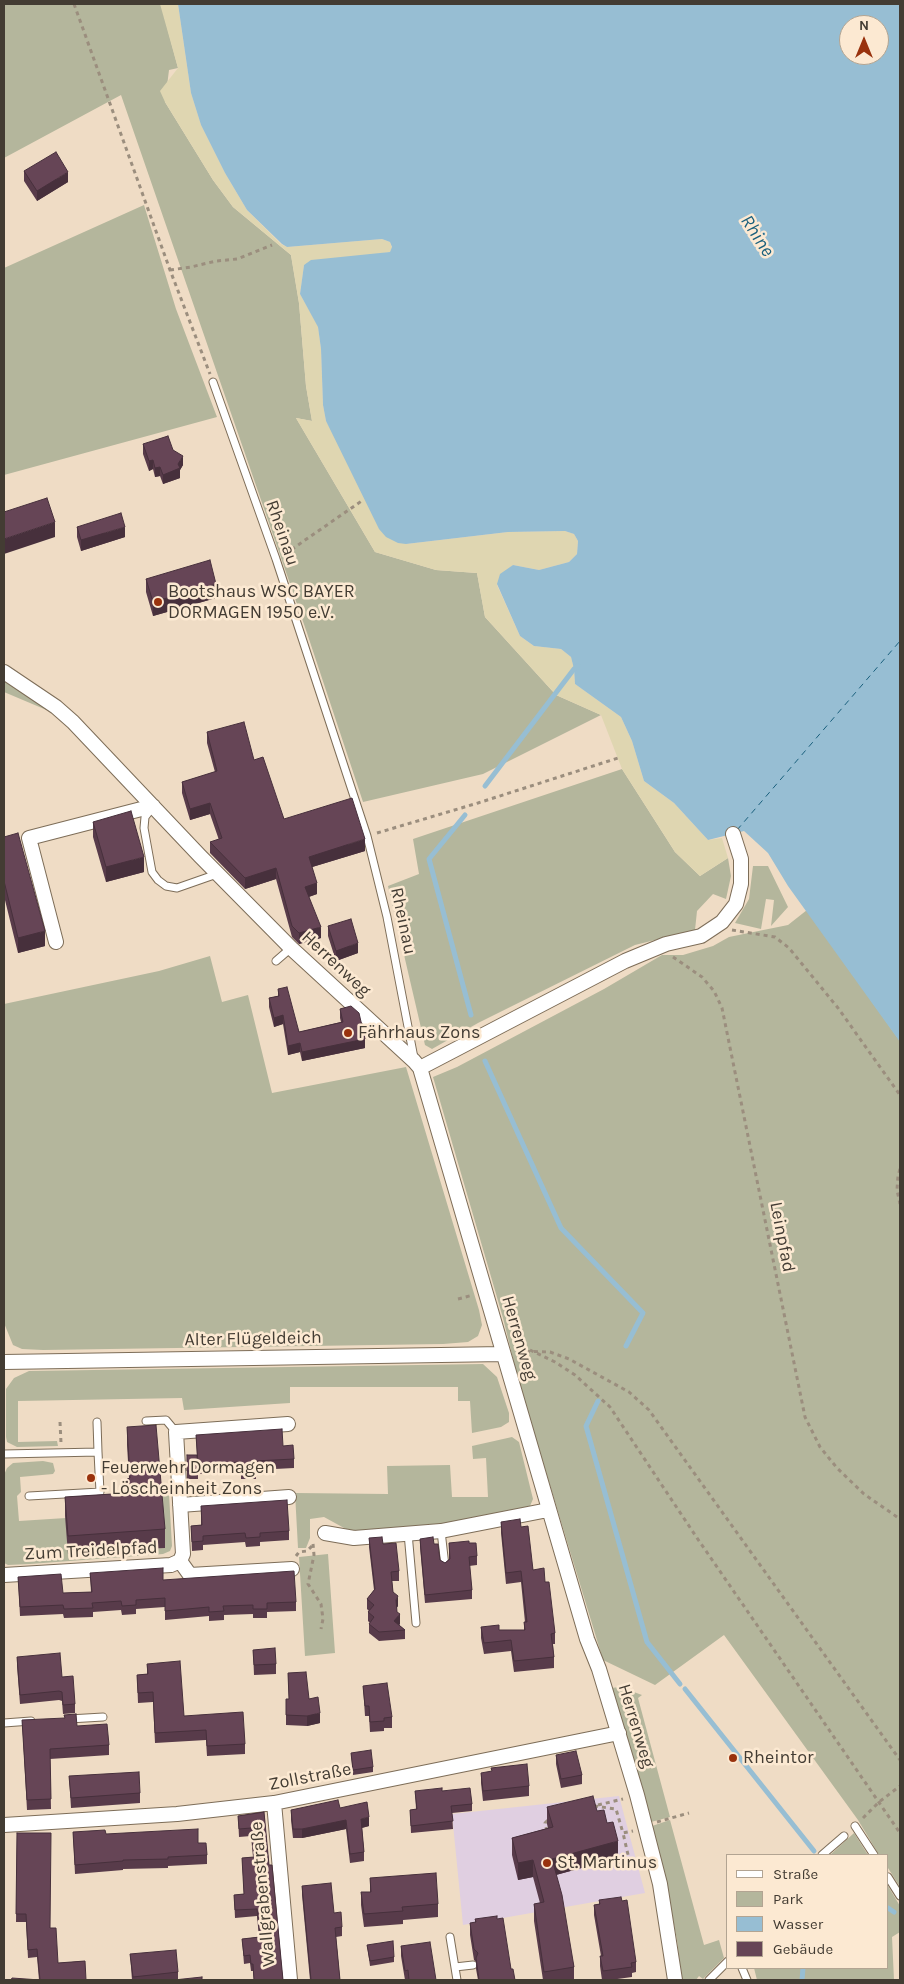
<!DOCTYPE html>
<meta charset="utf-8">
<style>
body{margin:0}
#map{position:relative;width:904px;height:1984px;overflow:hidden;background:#efdcc5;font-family:Karla,sans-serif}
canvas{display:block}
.frame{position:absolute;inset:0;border:5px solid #433c33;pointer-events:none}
.legend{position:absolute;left:726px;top:1854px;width:162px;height:115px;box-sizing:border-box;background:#fce9d2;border:1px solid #b2a492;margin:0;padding:6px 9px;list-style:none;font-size:15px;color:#433c33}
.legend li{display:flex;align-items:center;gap:10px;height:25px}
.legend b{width:25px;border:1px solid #b2a492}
.north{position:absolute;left:839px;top:15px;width:50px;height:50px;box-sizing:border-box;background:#fce9d2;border:1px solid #b2a492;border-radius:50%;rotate:0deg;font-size:14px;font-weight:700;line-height:20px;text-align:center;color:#433c33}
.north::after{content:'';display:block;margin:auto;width:18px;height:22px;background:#99320d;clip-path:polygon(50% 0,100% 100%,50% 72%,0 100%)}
</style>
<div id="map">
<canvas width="904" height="1984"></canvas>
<div class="frame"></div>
<ul class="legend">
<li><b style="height:6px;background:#fff"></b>Straße</li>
<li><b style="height:14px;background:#b4b69c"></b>Park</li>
<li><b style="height:14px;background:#97bed3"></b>Wasser</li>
<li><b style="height:14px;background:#664556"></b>Gebäude</li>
</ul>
<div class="north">N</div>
</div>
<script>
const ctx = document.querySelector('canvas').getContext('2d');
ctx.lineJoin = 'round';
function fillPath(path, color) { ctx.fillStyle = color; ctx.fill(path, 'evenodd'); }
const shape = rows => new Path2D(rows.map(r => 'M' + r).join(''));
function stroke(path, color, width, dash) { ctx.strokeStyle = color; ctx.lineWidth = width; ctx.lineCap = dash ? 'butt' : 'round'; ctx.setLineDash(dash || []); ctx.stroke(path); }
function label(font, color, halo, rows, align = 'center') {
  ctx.font = font + ' Karla,sans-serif'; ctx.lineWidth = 5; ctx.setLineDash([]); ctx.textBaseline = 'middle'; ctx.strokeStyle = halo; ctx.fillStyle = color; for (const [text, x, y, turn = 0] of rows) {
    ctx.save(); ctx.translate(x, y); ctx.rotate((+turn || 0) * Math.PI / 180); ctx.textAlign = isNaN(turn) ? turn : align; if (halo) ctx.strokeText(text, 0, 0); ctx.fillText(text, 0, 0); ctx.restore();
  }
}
fillPath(shape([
 [619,1796,645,1893,463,1925,452,1814]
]), '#e0cfe1');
fillPath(shape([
 [4,4,161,4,178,68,169,70,165,102,213,180,233,207,291,255,299,303,306,386,312,421,296,418,375,552,436,570,477,573,485,617,556,695,601,715,483,774,363,802,307,633,121,95,4,158],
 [144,205,176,309,217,417,4,475,4,268],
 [4,679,56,714,4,692],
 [622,769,675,852,700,876,728,858,731,876,726,899,713,894,697,911,695,930,635,945,478,1023,432,1049,425,1045,388,886,419,874,413,839],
 [753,866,768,866,788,907,771,926,774,900,766,899,761,929,735,923,749,899],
 [807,910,900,1041,900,1887,888,1868,888,1855,879,1855,858,1820,724,1635,655,1685,603,1660,519,1383,503,1318,433,1077,457,1067,604,989,662,955,683,955,713,946,729,937,788,925],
 [210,956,222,1002,248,995,272,1093,406,1067,479,1310,482,1325,478,1336,468,1342,443,1344,43,1350,22,1349,13,1345,4,1323,4,1004,159,971],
 [483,1364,497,1377,509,1413,509,1422,501,1427,472,1433,470,1401,458,1401,458,1387,290,1387,290,1403,184,1410,182,1398,18,1401,18,1442,57,1441,58,1446,17,1447,7,1442,6,1437,6,1389,14,1378,29,1371],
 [512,1437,519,1442,533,1499,530,1506,520,1510,466,1521,355,1534,324,1517,310,1519,310,1538,306,1548,298,1548,295,1493,388,1494,387,1466,450,1465,452,1497,488,1497,486,1458,473,1459,472,1446],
 [43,1461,53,1463,55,1471,53,1474,20,1477,21,1492,17,1496,19,1521,66,1518,69,1560,138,1555,138,1550,165,1548,162,1495,169,1494,172,1546,170,1551,163,1554,30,1564,8,1565,4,1563,4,1475,7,1468,13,1463],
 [328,1554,335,1653,305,1656,299,1557],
 [620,1687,642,1695,638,1698,670,1817,651,1822,611,1688],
 [670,1820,704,1945,719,1940,724,1958,703,1979,699,1976,696,1980,682,1980,677,1940,664,1872,652,1826],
 [854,1833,868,1855,830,1855],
 [888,1886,900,1906,900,1932,892,1937,894,1980,757,1980,754,1968,888,1968]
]), '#b4b69c');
fillPath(shape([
 [160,4,178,4,191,93,201,125,225,173,247,210,281,244,287,247,382,239,390,242,392,248,390,252,304,265,300,294,318,326,321,349,323,405,326,421,406,544,508,532,565,531,574,534,578,541,577,554,569,562,539,570,513,565,497,585,520,636,534,646,561,649,571,657,574,669,575,684,621,717,632,741,644,781,674,803,708,840,722,838,728,858,700,876,675,852,622,769,601,715,556,695,485,617,477,573,436,570,375,552,296,418,312,421,306,386,299,303,291,255,233,207,213,180,165,102,160,91,178,68]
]), '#dfd6b1');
fillPath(shape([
 [178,4,900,4,900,1042,788,886,768,853,744,831,708,840,674,803,644,781,632,741,621,717,575,684,574,669,571,657,561,649,534,646,520,636,497,584,500,574,513,565,539,570,569,562,577,554,578,541,574,534,565,531,508,532,406,544,398,543,386,537,379,529,326,421,323,405,321,349,318,327,300,294,304,265,311,260,390,252,392,247,390,242,382,239,287,247,282,244,247,210,225,173,201,125,191,93],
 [849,25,879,25,879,55,849,55]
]), '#97bed3');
stroke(shape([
 [485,786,574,669,578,666],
 [465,815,429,859,471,1015],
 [485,1061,561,1228,643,1313,626,1346],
 [598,1401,586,1426,647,1642,680,1684],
 [685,1689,814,1851],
 [888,1908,894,1912],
 [802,1980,803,1968]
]), '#97bed3', 5);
stroke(shape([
 [737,830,900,641]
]), '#1a607d', 1, [6, 5]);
const service = shape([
 [213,382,276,559,367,836,387,917,414,1058],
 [152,808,145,817,144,828,152,872,158,880,166,886,177,888,217,874],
 [276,961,291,948],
 [146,1421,166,1420,176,1432],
 [4,1454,98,1452,97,1422],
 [29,1496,100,1492,98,1452],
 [441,1531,445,1566],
 [408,1533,416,1623],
 [69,1719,103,1717],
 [4,1723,31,1721],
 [855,1826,874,1855],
 [822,1855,844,1836],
 [888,1877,900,1896],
 [450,1937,457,1980],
 [455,1967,473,1965],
 [742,1968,747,1980],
 [709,1980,728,1961]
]);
const minor = shape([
 [4,672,56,707,73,722,200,856,291,948,414,1061,420,1068,587,1639,599,1669,637,1795,660,1884,675,1980],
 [56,942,29,838,153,806],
 [420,1068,625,961,666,944,701,936,722,922,736,904,741,884,741,859,733,834],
 [4,1362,503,1354],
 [180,1505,289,1497],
 [325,1533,354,1538,441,1531,548,1510],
 [180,1561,190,1575,292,1569],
 [4,1575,171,1565,180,1561,183,1554,176,1432,288,1424],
 [274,1803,290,1980],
 [4,1825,177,1814,274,1803,619,1733]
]);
stroke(service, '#7d6d58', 9);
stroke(minor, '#7d6d58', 16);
stroke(shape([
 [74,4,170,270,210,374],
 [170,270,191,267,216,261,237,259,272,245],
 [285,554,363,500],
 [377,833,478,803,618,758],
 [732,930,775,937,789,948,838,1008,900,1095],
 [673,957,702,977,714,991,722,1008,805,1417,820,1447,837,1468,864,1494,900,1519],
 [900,1169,898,1176,897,1190,900,1204],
 [458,1299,473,1295],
 [530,1350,555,1362,575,1375,610,1407,695,1535,900,1833],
 [518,1351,550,1352,569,1359,629,1392,649,1410,900,1760],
 [60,1422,61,1443],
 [313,1544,314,1555,308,1584,321,1604,323,1619,321,1629],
 [296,1556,299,1552,307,1551,313,1545],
 [598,1805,623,1799],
 [594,1806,616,1809,623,1833,633,1831],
 [863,1818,879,1802,900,1786],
 [657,1822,689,1813],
 [547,1831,545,1823,549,1819],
 [619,1865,629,1859,623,1833]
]), '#9b8e7e', 3, [4, 4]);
stroke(service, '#fff', 7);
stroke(minor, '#fff', 14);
fillPath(shape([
 [24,171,68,182,37,201,24,181],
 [143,444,173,450,183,465,180,470,180,478,163,484,160,476,155,477,153,469,149,471,143,454],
 [77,527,125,537,81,551,77,537],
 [146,579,216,598,153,616,146,592],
 [207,732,254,760,284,819,365,851,312,867,317,894,309,897,321,938,299,944,292,937,276,879,245,889,210,853,210,842,219,840,210,814,190,820,182,793,182,782,215,772,207,743],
 [93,822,144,872,106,882,93,837],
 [4,837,45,946,18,953,4,896],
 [328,926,358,953,336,961,328,936],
 [278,989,299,1032,341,1022,340,1018,340,1009,365,1048,302,1061,300,1052,288,1055,283,1024,274,1027,269,1007,269,998,278,996],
 [127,1427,165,1529,165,1548,68,1554,65,1516,65,1497,127,1493,127,1479,129,1478,127,1445],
 [196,1435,283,1446,294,1459,294,1468,256,1470,256,1479,241,1479,241,1471,198,1474,198,1479,187,1479,187,1455,197,1455],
 [201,1506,289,1531,289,1540,260,1542,260,1546,246,1547,245,1542,203,1545,203,1550,192,1551,191,1526,201,1525],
 [501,1522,521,1527,533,1570,545,1582,555,1633,555,1644,553,1644,554,1657,554,1668,514,1672,511,1651,484,1654,481,1638,481,1627,499,1630,524,1630,524,1622,525,1622,521,1582,506,1584,501,1533],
 [369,1538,383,1544,399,1571,399,1581,392,1581,393,1592,398,1606,396,1608,400,1624,399,1625,405,1630,405,1639,379,1641,369,1633,369,1624,370,1623,368,1621,368,1612,369,1611,367,1609,367,1599,374,1590,369,1547],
 [420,1539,434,1544,440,1560,445,1563,449,1559,449,1543,469,1543,477,1556,477,1565,469,1566,472,1590,472,1599,425,1603,420,1547],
 [90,1573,163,1580,296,1602,296,1611,267,1612,267,1618,253,1618,253,1614,224,1615,224,1620,209,1621,209,1616,165,1620,165,1607,136,1609,136,1614,122,1615,121,1610,93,1612,93,1617,64,1618,63,1614,20,1616,18,1577,63,1593,91,1592],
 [253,1650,276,1664,276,1674,254,1675],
 [17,1657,62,1677,75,1704,75,1713,63,1714,62,1701,59,1700,20,1704,17,1666],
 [147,1664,184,1716,245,1744,245,1754,207,1756,206,1740,155,1743,153,1702,138,1703,137,1675,147,1674],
 [288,1673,309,1699,320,1723,307,1726,286,1725,286,1715,289,1699],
 [363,1686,392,1717,392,1728,384,1728,384,1731,370,1732,369,1716,365,1716],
 [22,1720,77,1726,109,1745,109,1755,50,1759,51,1809,27,1810],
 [351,1753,373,1767,373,1772,353,1775],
 [556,1755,582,1775,582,1784,561,1788,556,1764],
 [481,1773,529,1786,529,1796,483,1801,481,1783],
 [69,1776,140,1793,140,1803,71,1808],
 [415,1791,442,1791,472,1804,472,1811,452,1813,453,1829,411,1833,410,1810,416,1809],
 [547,1807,597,1811,607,1823,618,1858,556,1875,574,1967,574,1980,543,1980,534,1921,534,1904,540,1903,533,1877,518,1880,512,1855,512,1838,548,1828,547,1824],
 [340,1808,369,1826,362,1828,364,1852,364,1861,350,1863,346,1829,302,1838,293,1838,291,1820,291,1810],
 [264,1812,269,1865,283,1980,254,1980,253,1971,251,1971,250,1963,244,1964,242,1939,259,1937,257,1916,235,1918,234,1895,244,1894,242,1858,253,1857,251,1836,239,1837,238,1816],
 [73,1832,106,1834,198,1843,207,1855,207,1864,168,1866,168,1868,123,1869,123,1870,75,1874],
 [17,1833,50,1928,58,1963,85,1961,39,1980,37,1957,28,1958,26,1922,16,1922],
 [370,1878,438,1904,438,1917,403,1920,403,1924,364,1927,361,1905,361,1892,370,1892],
 [302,1886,334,1913,342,1927,342,1936,336,1937,340,1980,310,1980,302,1895],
 [599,1900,636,1962,636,1972,632,1973,632,1977,610,1980,602,1980,600,1966,600,1956,601,1956,594,1915,594,1905,599,1904],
 [475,1919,497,1919,511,1969,515,1980,478,1980,476,1969,476,1962,474,1960,470,1935,470,1923,475,1923],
 [367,1945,394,1957,394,1962,370,1966],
 [401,1946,436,1980,405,1980,401,1956],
 [130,1954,178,1972,178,1979,202,1980,132,1980]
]), '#583b4a');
fillPath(shape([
 [68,172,68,182,37,201,37,191],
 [183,456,183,465,180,470,180,478,163,484,163,475,178,464],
 [153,460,153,469,149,471,149,461],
 [160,467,160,476,155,477,155,468],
 [55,522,55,537,4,554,4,539],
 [125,527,125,537,81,551,81,540],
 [216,584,216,598,153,616,153,602],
 [210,803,210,814,190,820,190,809],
 [365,839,365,851,309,868,309,857],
 [144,857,144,872,106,882,106,867],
 [276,868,276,879,245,889,245,878],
 [317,883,317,894,305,898,305,887],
 [321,927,321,938,299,944,299,933],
 [45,931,45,946,18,953,18,938],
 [358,943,358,953,336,961,336,951],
 [283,1015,283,1024,274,1027,274,1018],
 [365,1039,365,1048,302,1061,302,1052],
 [300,1043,300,1052,288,1055,288,1046],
 [398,1596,398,1606,396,1609,396,1600],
 [400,1614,400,1624,394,1630,394,1621],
 [320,1713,320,1723,307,1726,307,1716],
 [369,1817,369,1826,361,1828,361,1819],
 [346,1820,346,1829,302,1838,302,1829],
 [618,1841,618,1858,552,1876,552,1859],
 [533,1860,533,1877,518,1880,518,1863]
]), '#47303c');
const building = shape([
 [56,152,68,172,37,191,24,171,56,152],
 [168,436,173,450,183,456,178,464,180,468,163,475,160,467,155,468,153,460,149,461,143,444,168,436],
 [47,498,55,522,4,539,4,512,47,498],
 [121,513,125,527,81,540,77,527,121,513],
 [210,560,216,584,153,602,146,579,210,560],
 [244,722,254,760,263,757,284,819,352,798,365,839,309,857,317,883,305,887,321,927,299,933,292,926,276,868,245,878,210,842,222,838,210,803,190,809,182,782,217,771,207,732,244,722],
 [131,811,144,857,106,867,93,822,131,811],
 [18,833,45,931,18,938,4,881,4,837,18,833],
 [351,919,358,943,336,951,328,926,351,919],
 [287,987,299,1032,343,1022,340,1009,351,1006,359,1013,365,1039,302,1052,300,1043,288,1046,283,1015,274,1018,269,998,279,996,278,989,287,987],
 [156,1425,165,1529,68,1536,65,1497,128,1493,127,1479,130,1478,127,1427,156,1425],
 [282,1429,283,1446,293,1445,294,1459,255,1461,256,1470,241,1470,241,1462,198,1465,196,1435,282,1429],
 [187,1455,197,1455,198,1471,187,1471,187,1455],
 [287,1500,289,1531,260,1533,260,1537,246,1538,245,1533,203,1536,203,1541,192,1542,191,1526,202,1525,201,1506,287,1500],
 [520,1519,521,1527,528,1526,533,1570,544,1568,545,1582,549,1582,555,1633,551,1634,554,1657,514,1661,511,1640,484,1643,481,1627,499,1625,499,1630,525,1630,524,1622,527,1622,521,1571,506,1573,501,1522,520,1519],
 [382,1537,383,1544,396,1543,399,1571,391,1572,393,1592,398,1596,396,1600,397,1612,400,1614,394,1621,405,1630,379,1632,369,1624,374,1617,368,1612,374,1605,367,1599,375,1589,369,1538,382,1537],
 [433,1537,434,1544,438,1544,440,1560,445,1563,450,1559,449,1543,469,1541,469,1543,476,1543,477,1556,469,1557,472,1590,425,1595,420,1539,433,1537],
 [163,1568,163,1580,294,1571,296,1602,267,1603,267,1609,253,1609,253,1605,223,1606,224,1611,209,1612,209,1607,165,1611,165,1598,136,1600,136,1605,122,1606,121,1601,92,1603,93,1608,64,1609,63,1605,20,1607,18,1577,61,1574,63,1593,92,1592,90,1573,163,1568],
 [275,1648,276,1664,254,1665,253,1650,275,1648],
 [60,1653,62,1677,73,1676,75,1704,63,1705,62,1692,59,1691,20,1695,17,1657,60,1653],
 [180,1661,184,1716,243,1712,245,1744,207,1746,206,1730,155,1733,153,1692,138,1693,137,1675,148,1674,147,1664,180,1661],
 [306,1672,309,1699,318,1697,320,1713,307,1716,286,1715,286,1699,289,1699,288,1673,306,1672],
 [387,1683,392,1717,384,1718,384,1721,370,1722,369,1706,365,1706,363,1686,387,1683],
 [76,1714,77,1726,107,1724,109,1745,50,1749,51,1799,27,1800,22,1720,65,1718,64,1715,76,1714],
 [371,1750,373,1767,353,1770,351,1753,371,1750],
 [576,1751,582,1775,561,1779,556,1755,576,1751],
 [527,1764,529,1786,483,1791,481,1773,492,1771,491,1768,527,1764],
 [139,1772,140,1793,71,1798,69,1776,139,1772],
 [442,1788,442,1791,470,1788,472,1804,451,1806,453,1821,411,1826,410,1810,417,1809,415,1791,442,1788],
 [593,1796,597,1811,604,1810,607,1823,613,1822,618,1841,552,1859,562,1895,574,1967,544,1972,534,1904,544,1902,533,1860,518,1863,512,1838,553,1827,547,1807,593,1796],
 [338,1800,340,1808,367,1802,369,1817,361,1819,364,1852,350,1854,346,1820,302,1829,293,1829,291,1810,338,1800],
 [264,1812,269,1865,272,1865,283,1980,254,1980,253,1964,251,1964,250,1955,244,1956,242,1939,260,1937,257,1909,235,1910,234,1895,244,1894,242,1858,254,1857,251,1828,239,1829,238,1816,264,1812],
 [198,1829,198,1843,206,1843,207,1855,168,1857,168,1859,123,1860,123,1861,75,1865,73,1832,105,1830,106,1834,198,1829],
 [17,1833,51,1833,50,1928,56,1928,58,1963,85,1961,86,1980,11,1980,12,1978,40,1980,37,1949,28,1950,26,1914,16,1914,17,1833],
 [436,1873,438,1904,402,1907,403,1911,364,1914,361,1892,371,1892,370,1878,436,1873],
 [331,1883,334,1913,341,1912,342,1927,335,1928,340,1980,311,1980,302,1886,331,1883],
 [621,1897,622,1901,627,1900,636,1962,631,1963,632,1967,603,1971,600,1956,603,1956,594,1905,600,1904,599,1900,621,1897],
 [497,1916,497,1919,503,1918,511,1969,513,1969,515,1980,479,1980,476,1958,478,1953,474,1949,470,1923,476,1922,475,1919,497,1916],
 [393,1941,394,1957,370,1961,367,1945,393,1941],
 [430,1942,436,1980,409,1980,408,1970,405,1971,401,1946,430,1942],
 [176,1950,178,1972,133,1977,130,1954,176,1950],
 [202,1977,202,1980,174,1980,202,1977]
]);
fillPath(building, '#664556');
stroke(building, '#47303c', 1);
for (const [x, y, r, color] of [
 [158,602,5,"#99320d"],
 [348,1033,5,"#99320d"],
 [91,1478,5,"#99320d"],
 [733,1758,5,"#99320d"],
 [547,1863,5,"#99320d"]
]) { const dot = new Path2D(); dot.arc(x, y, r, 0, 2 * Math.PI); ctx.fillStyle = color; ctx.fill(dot); stroke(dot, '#fce9d2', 2); }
label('18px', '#433c33', '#fce9d2', [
 ["Rheinau",282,533,71],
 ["Rheinau",403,921,78],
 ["Herrenweg",336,964,43],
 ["Leinpfad",782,1237,79],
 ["Herrenweg",519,1338,74],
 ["Alter Flügeldeich",253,1339,-1],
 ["Zum Treidelpfad",91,1551,-3],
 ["Herrenweg",636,1726,73],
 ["Zollstraße",310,1777,-11],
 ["Wallgrabenstraße",263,1894,-95]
]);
label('18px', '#433c33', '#fce9d2', [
 ["Bootshaus WSC BAYER",168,592],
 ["DORMAGEN 1950 e.V.",168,613],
 ["Fährhaus Zons",358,1033],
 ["Feuerwehr Dormagen",101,1468],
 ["- Löscheinheit Zons",101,1489],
 ["Rheintor",743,1758],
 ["St. Martinus",557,1863]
], 'left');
label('italic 19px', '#1a607d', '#fce9d2', [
 ["Rhine",757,236,57]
]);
</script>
